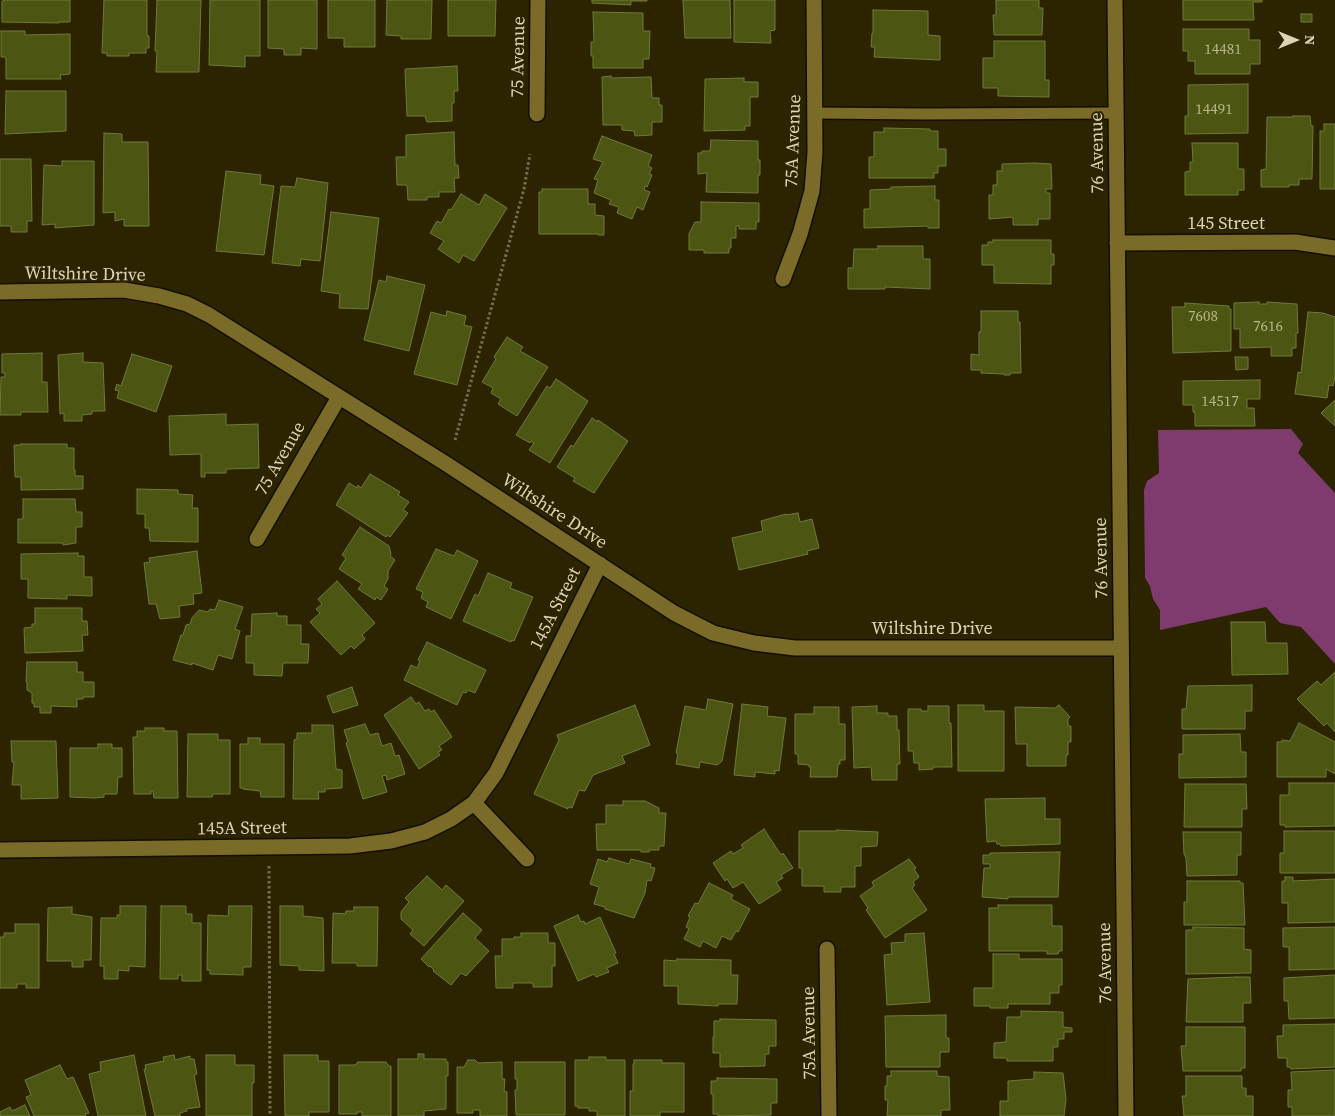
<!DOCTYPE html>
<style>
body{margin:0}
#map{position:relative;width:1335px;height:1116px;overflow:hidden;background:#2c2401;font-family:"Source Serif 4",serif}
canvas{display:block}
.north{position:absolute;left:1270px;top:15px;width:50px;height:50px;-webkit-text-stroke:4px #2c2401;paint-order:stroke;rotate:90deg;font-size:14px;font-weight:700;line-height:20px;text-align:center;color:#dcd5b4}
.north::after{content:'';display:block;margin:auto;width:18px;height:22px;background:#dcd5b4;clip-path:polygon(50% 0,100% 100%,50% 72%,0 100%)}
</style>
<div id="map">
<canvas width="1335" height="1116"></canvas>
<div class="north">N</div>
</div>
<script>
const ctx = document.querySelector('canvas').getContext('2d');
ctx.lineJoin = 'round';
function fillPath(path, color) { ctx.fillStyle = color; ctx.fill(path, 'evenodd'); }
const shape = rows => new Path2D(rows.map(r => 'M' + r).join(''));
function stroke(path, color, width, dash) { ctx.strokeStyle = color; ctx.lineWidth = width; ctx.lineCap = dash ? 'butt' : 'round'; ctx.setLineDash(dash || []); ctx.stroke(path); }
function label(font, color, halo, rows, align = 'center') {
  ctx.font = font + ' "Source Serif 4",serif'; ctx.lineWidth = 4; ctx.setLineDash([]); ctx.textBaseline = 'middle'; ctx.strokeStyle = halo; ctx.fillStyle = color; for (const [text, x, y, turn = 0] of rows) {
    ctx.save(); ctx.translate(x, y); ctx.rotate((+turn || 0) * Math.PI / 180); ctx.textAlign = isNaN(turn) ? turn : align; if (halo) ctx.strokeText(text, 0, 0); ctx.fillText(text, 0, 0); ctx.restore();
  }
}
fillPath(shape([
 [1291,429,1303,444,1298,453,1335,493,1335,664,1301,627,1280,623,1266,607,1160,630,1160,610,1153,599,1150,586,1145,578,1144,490,1147,481,1159,473,1158,430]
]), '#7f3a6e');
const building = shape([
 [6,0,70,0,70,22,59,22,59,23,2,22,2,1,6,0],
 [104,0,147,0,147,36,149,36,149,48,146,48,146,53,129,53,129,56,107,56,107,53,102,53,104,0],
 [157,0,201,0,199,72,156,72,157,51,155,51,157,0],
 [210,0,260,0,260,56,245,56,245,67,209,65,210,0],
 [268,0,317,0,317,49,301,48,301,55,284,55,284,49,268,48,268,0],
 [328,0,375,0,375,47,344,47,344,38,328,38,328,0],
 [387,0,432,0,431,39,401,39,401,36,386,35,387,0],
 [448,0,496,0,495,36,448,36,448,0],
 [592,0,647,0,647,1,631,1,631,5,610,4,592,3,592,0],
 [683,0,730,0,731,38,685,38,683,0],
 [734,0,775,0,775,30,770,31,771,43,734,42,734,0],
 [996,0,1039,0,1039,8,1043,8,1042,35,994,35,993,15,996,15,996,0],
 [1183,0,1262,0,1262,2,1253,2,1254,20,1183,20,1183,0],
 [873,10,928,11,928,35,940,36,940,60,874,57,875,47,871,47,872,33,873,33,873,10],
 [593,12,643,13,643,31,650,31,649,59,643,59,643,68,593,68,593,56,591,56,591,42,594,42,593,12],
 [1301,14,1312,14,1312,22,1301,22,1301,14],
 [1183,29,1249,29,1249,40,1260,40,1260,64,1250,64,1250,74,1195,74,1195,61,1188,61,1188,51,1183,51,1183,29],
 [1,31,25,31,25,35,70,34,70,74,60,75,61,79,6,79,6,59,5,57,1,57,1,31],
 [994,41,1045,41,1045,80,1049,80,1049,97,998,96,998,88,983,88,983,58,994,58,994,41],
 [457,66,458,91,454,91,454,103,452,103,452,121,427,122,425,116,407,116,405,69,457,66],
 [611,76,611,78,651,77,652,98,659,98,659,105,662,105,662,122,652,122,652,135,635,136,634,131,622,130,622,125,603,125,602,77,611,76],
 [744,78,744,82,758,82,758,97,750,97,750,126,745,126,745,130,704,131,705,79,744,78],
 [1248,84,1248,133,1185,134,1185,116,1188,116,1188,85,1248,84],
 [6,91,66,91,66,131,5,134,6,91],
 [1293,116,1310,116,1311,126,1313,126,1312,179,1299,179,1299,185,1289,185,1289,187,1261,187,1261,170,1266,169,1267,117,1293,117,1293,116],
 [1324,124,1335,124,1335,189,1320,189,1320,131,1324,131,1324,124],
 [884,128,930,129,930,131,938,131,938,149,946,149,946,166,938,166,938,173,934,173,934,178,869,178,869,157,874,157,874,132,884,132,884,128],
 [454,132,455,165,458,165,459,178,454,178,455,192,439,192,439,197,427,197,427,200,408,200,407,185,397,185,396,157,406,157,406,135,454,132],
 [104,133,122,134,122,142,148,142,149,226,124,226,124,219,115,221,115,212,103,213,104,133],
 [602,136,652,155,648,166,652,168,649,174,652,175,647,187,645,186,644,190,650,192,643,210,637,207,632,219,617,213,619,207,609,204,611,200,594,193,598,180,594,179,603,162,593,159,602,136],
 [711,140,758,141,758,160,760,160,760,175,758,175,758,193,706,192,707,173,698,174,698,153,702,153,702,151,710,151,711,140],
 [1192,143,1238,143,1238,169,1244,169,1244,190,1238,190,1238,195,1185,195,1185,172,1190,171,1190,162,1193,162,1192,143],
 [0,159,31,159,32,221,27,221,27,232,11,232,11,226,0,226,0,159],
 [62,161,94,161,94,225,55,228,55,224,42,225,44,165,62,166,62,161],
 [1035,163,1051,164,1052,189,1046,189,1046,193,1050,193,1050,219,1038,219,1038,225,1013,225,1013,217,989,219,989,195,993,195,993,185,997,185,997,171,1002,171,1002,164,1035,163],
 [226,171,261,175,260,184,274,186,264,255,216,251,226,171],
 [297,178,328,183,320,261,301,259,300,266,272,263,281,186,295,187,297,178],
 [935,186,935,200,939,200,939,228,928,228,928,226,864,228,864,209,870,209,870,190,891,189,891,187,935,186],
 [542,189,588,189,588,204,595,204,595,215,604,216,604,235,598,235,598,234,539,234,539,192,542,192,542,189],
 [461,194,479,205,485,194,507,208,474,261,463,255,459,263,438,249,444,241,430,233,437,221,441,223,449,209,451,210,461,194],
 [701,202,759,203,759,222,756,222,756,229,739,229,739,226,736,226,736,238,731,238,731,248,729,248,729,253,704,253,704,250,689,250,689,234,695,222,701,222,701,202],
 [331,212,379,218,368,309,339,308,340,294,321,291,331,212],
 [993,240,1051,240,1051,254,1054,254,1054,265,1051,265,1051,284,994,283,994,265,982,265,982,245,988,245,988,242,993,242,993,240],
 [878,246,923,246,923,259,930,259,930,289,885,287,885,289,848,289,848,268,853,268,854,249,878,249,878,246],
 [387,276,425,285,409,351,364,340,379,280,386,282,387,276],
 [1259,302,1259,304,1267,304,1267,302,1297,304,1298,333,1296,333,1296,348,1292,348,1292,356,1271,356,1271,347,1240,348,1240,329,1234,329,1234,303,1259,302],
 [1185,303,1229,306,1229,309,1231,309,1231,351,1173,353,1172,307,1185,307,1185,303],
 [447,311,466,316,464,325,472,327,457,385,414,374,431,312,446,316,447,311],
 [981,311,1018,311,1018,322,1020,322,1021,373,1010,373,1010,375,1004,375,1004,374,981,373,981,370,971,370,971,354,979,355,979,332,981,332,981,311],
 [1308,312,1323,313,1335,317,1335,376,1333,386,1329,385,1327,398,1295,394,1298,372,1301,373,1308,312],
 [507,337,523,347,520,351,548,367,517,416,498,404,501,399,491,393,493,388,482,382,496,359,494,357,507,337],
 [42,353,42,382,47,382,48,412,21,412,21,415,0,415,1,377,5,377,5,373,2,373,2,354,42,353],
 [83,353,83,362,103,363,105,411,92,411,92,414,82,415,82,421,64,421,64,413,60,414,58,355,83,353],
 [132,354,172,366,156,412,117,398,119,391,115,390,117,384,121,386,132,354],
 [1235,357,1248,357,1248,369,1236,370,1235,357],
 [556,379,588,401,550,463,529,450,534,443,531,441,530,443,516,435,547,386,550,388,556,379],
 [1260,380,1260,399,1247,399,1247,408,1254,408,1255,426,1195,426,1195,412,1193,412,1193,405,1183,405,1183,381,1260,380],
 [1335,400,1335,426,1321,413,1335,400],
 [226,414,226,425,258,424,259,468,226,469,226,473,205,473,205,477,201,477,201,454,170,455,169,416,226,414],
 [592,418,598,422,598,420,628,441,594,493,573,481,575,478,557,467,571,445,573,447,592,418],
 [21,444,67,444,67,448,74,448,74,470,75,470,75,476,83,476,83,489,21,490,21,477,15,477,14,445,21,445,21,444],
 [370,474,400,492,398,495,409,502,403,510,408,513,390,537,387,535,386,537,336,505,349,483,357,488,358,485,361,488,370,474],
 [137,489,178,490,178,494,193,495,192,508,198,508,198,542,150,541,149,528,145,528,145,514,137,514,137,489],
 [23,499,75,499,76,512,82,512,82,527,76,527,76,543,63,545,63,543,18,543,18,519,23,519,23,499],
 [798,513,800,522,812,519,819,548,807,551,808,554,739,570,732,538,763,531,761,521,786,514,786,515,798,513],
 [360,527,389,546,391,554,390,556,395,560,388,571,388,579,384,586,388,589,381,600,376,597,375,600,358,589,362,584,339,569,346,558,342,555,360,527],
 [436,549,454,556,457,550,478,561,451,619,426,607,428,602,421,598,423,592,416,589,436,549],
 [197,551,202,593,193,594,194,604,179,606,180,617,160,619,156,604,149,604,144,563,150,562,149,558,197,551],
 [78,553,78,556,84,556,84,577,92,577,92,596,67,595,67,599,28,598,28,579,21,579,21,554,78,553],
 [488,573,512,583,510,588,533,597,514,641,512,640,511,642,463,621,475,594,478,596,488,573],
 [337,581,375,623,362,635,365,639,354,649,351,646,341,655,310,622,320,613,316,609,322,604,318,599,337,581],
 [219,600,243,607,235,629,240,631,232,659,218,655,213,670,192,663,192,665,173,660,181,635,183,635,186,625,190,624,192,618,199,610,208,612,210,609,215,610,219,600],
 [35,608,82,608,82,621,87,621,88,635,82,635,83,651,25,653,24,628,32,627,32,624,35,624,35,608],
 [277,613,277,616,287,616,287,625,301,625,301,644,309,644,308,663,283,663,282,676,254,675,254,663,246,663,246,636,251,636,252,614,277,613],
 [1231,622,1265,622,1266,643,1287,643,1288,674,1232,675,1231,622],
 [427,642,486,670,475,693,468,690,466,693,463,692,457,705,404,680,411,665,417,668,420,661,418,660,427,642],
 [27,662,77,662,77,672,83,672,83,682,94,682,94,697,83,697,83,699,77,699,77,707,51,706,51,713,40,713,40,707,34,707,34,703,32,703,32,693,27,690,27,682,26,682,27,662],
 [1335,672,1335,732,1327,723,1324,726,1297,699,1317,681,1321,685,1335,672],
 [1252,685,1252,711,1245,711,1245,729,1182,729,1182,709,1186,709,1188,686,1252,685],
 [352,687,358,705,333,713,327,696,352,687],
 [411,697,416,704,419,702,425,711,429,709,431,712,434,710,452,737,439,746,442,750,438,752,440,755,419,769,384,715,411,697],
 [708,699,733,704,722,761,717,765,700,762,699,768,676,764,678,754,676,753,685,706,706,710,708,699],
 [742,704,768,707,767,716,786,718,779,771,775,770,775,774,755,772,755,777,734,775,742,704],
 [635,705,650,745,622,756,625,763,593,775,585,791,579,790,572,808,568,807,568,809,534,794,559,740,557,735,635,705],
 [958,705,984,705,984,711,1004,711,1004,771,958,771,958,705],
 [1059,705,1070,717,1068,719,1068,726,1071,726,1071,742,1068,742,1068,755,1066,755,1066,766,1027,766,1027,744,1016,744,1015,707,1055,708,1059,705],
 [877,706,877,713,888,713,888,716,897,716,897,730,899,730,900,764,897,764,897,780,872,780,871,767,854,768,852,707,877,706],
 [928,706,949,706,949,723,951,723,952,767,933,767,933,769,919,770,919,763,914,763,913,751,908,751,908,709,921,709,921,711,928,711,928,706],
 [814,707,839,707,839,724,845,724,845,760,840,760,840,764,838,764,837,777,810,777,811,767,809,767,809,765,798,764,798,754,795,754,795,714,814,714,814,707],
 [1299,723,1335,742,1335,774,1326,769,1326,777,1277,777,1277,742,1282,742,1282,740,1290,741,1299,723],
 [365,724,370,735,378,733,382,746,391,743,395,756,399,755,405,774,387,780,386,775,382,776,387,792,363,799,346,743,348,742,344,730,365,724],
 [312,725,333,725,336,769,342,770,342,788,325,789,325,792,318,792,319,799,293,799,294,740,297,739,297,733,312,733,312,725],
 [145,728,164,728,164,731,177,731,178,798,154,798,153,791,151,791,151,794,134,794,133,737,137,737,137,731,145,731,145,728],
 [188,734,218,734,218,740,230,740,230,794,213,794,212,797,187,797,188,734],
 [1240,734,1241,752,1246,752,1246,777,1179,778,1179,754,1183,754,1183,735,1240,734],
 [248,738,260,738,260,744,284,744,284,797,261,797,260,791,243,789,243,788,240,788,240,744,248,744,248,738],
 [11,741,56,741,58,798,21,799,21,785,12,785,14,762,12,762,11,741],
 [98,744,112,744,112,748,122,748,122,777,118,777,117,794,104,794,104,797,95,798,70,797,70,748,98,748,98,744],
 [1289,783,1335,783,1335,826,1285,827,1285,825,1280,825,1280,795,1289,795,1289,783],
 [1185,784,1246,784,1247,809,1242,809,1242,827,1184,827,1185,784],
 [1045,798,1045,819,1060,819,1060,844,1001,846,1000,844,997,844,996,841,987,842,985,799,1045,798],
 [623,801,645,801,659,808,659,813,666,813,664,846,659,846,659,850,649,850,649,852,641,852,641,850,597,850,596,824,606,824,606,805,623,805,623,801],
 [764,829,781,855,783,853,793,868,781,875,783,878,776,882,781,890,759,904,743,882,733,888,727,879,725,881,713,863,731,851,733,854,743,848,741,845,764,829],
 [837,830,878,832,877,846,861,847,861,866,855,866,855,887,841,887,841,892,824,892,824,886,802,886,802,868,799,868,799,831,837,831,837,830],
 [1284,831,1335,831,1335,873,1280,873,1280,853,1284,853,1284,831],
 [1183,832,1241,832,1241,855,1237,855,1237,875,1187,876,1186,858,1184,854,1183,832],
 [1060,852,1058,897,1008,897,1008,899,982,897,984,868,990,868,990,864,983,864,983,855,990,855,990,853,1060,852],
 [609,858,629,864,631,859,651,864,650,867,655,868,651,881,647,880,645,893,634,918,605,909,605,907,594,904,599,887,590,884,598,859,607,862,609,858],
 [909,859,916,868,914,869,919,877,913,882,915,885,912,888,927,910,885,938,866,910,868,908,860,896,874,886,872,882,909,859],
 [427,876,442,890,446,885,464,901,424,946,410,934,413,930,401,919,401,912,409,902,405,898,427,876],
 [1285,877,1293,877,1293,881,1335,879,1335,922,1288,923,1288,903,1282,903,1282,881,1285,881,1285,877],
 [1187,881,1240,881,1240,883,1243,883,1245,925,1184,925,1184,902,1187,902,1187,881],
 [709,883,733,895,731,899,750,909,738,932,736,931,731,940,722,936,716,948,703,941,700,947,684,939,689,929,686,927,690,917,688,916,695,903,698,904,709,883],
 [998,905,1052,905,1052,926,1062,926,1062,951,1059,951,1058,954,1047,954,1047,951,989,951,989,908,998,908,998,905],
 [120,906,146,906,145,967,129,966,129,971,118,970,118,979,104,979,104,966,100,966,101,918,117,918,117,915,120,915,120,906],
 [161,906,186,906,186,914,192,914,192,923,201,923,201,981,182,981,182,975,178,975,178,979,160,979,161,906],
 [229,906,252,906,251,967,243,967,243,975,210,974,210,970,207,970,208,915,228,916,229,906],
 [280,906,303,906,303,916,323,918,324,971,299,970,299,966,280,965,280,906],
 [72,907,72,914,92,917,91,960,83,960,83,967,72,967,72,961,47,961,48,908,72,907],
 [354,907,378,907,377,966,357,966,357,963,332,963,333,913,345,914,346,911,354,911,354,907],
 [463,913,482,930,475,938,489,951,466,976,461,973,451,985,433,971,434,970,430,966,429,967,421,959,463,913],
 [578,915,581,922,584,921,585,924,600,917,616,953,614,954,618,963,607,968,609,972,596,977,594,974,578,981,554,926,578,915],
 [15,924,39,924,39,988,26,988,26,984,17,984,17,988,0,988,0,937,4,937,4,933,15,933,15,924],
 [1193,927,1244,928,1244,949,1251,950,1251,973,1186,974,1186,930,1193,930,1193,927],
 [1335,927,1335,969,1289,970,1289,947,1283,947,1283,928,1335,927],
 [521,933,548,933,548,943,555,943,555,966,552,966,552,987,533,987,533,983,513,983,513,988,496,988,495,956,502,956,502,939,514,939,514,937,521,937,521,933],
 [924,933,930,1002,887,1005,884,955,892,954,891,943,905,942,905,934,924,933],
 [993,954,1019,954,1019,959,1062,959,1062,985,1059,985,1059,993,1050,993,1050,1004,1008,1004,1008,1008,990,1008,990,1006,974,1006,974,988,993,988,993,954],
 [677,959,731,960,731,975,738,975,737,1004,718,1004,718,1006,678,1004,678,986,664,986,664,960,677,961,677,959],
 [1335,975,1335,1018,1289,1019,1288,1001,1284,1001,1284,978,1335,975],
 [1236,977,1250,977,1251,1003,1243,1003,1243,1022,1186,1022,1188,979,1236,977],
 [1021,1011,1063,1012,1063,1027,1072,1028,1072,1032,1064,1032,1064,1039,1058,1039,1058,1047,1053,1047,1053,1061,1007,1061,1007,1058,994,1058,994,1043,1006,1042,1007,1017,1021,1017,1021,1011],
 [946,1015,946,1038,949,1038,949,1052,940,1052,940,1067,886,1067,885,1016,946,1015],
 [720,1019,776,1020,776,1046,769,1046,769,1054,765,1054,765,1066,720,1067,720,1053,713,1053,713,1037,714,1037,714,1021,720,1021,720,1019],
 [1335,1024,1335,1067,1291,1069,1290,1067,1287,1067,1287,1058,1278,1058,1277,1036,1283,1036,1283,1025,1335,1024],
 [1186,1027,1245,1027,1245,1068,1241,1068,1241,1071,1183,1071,1181,1046,1186,1046,1186,1027],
 [418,1054,424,1054,424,1059,446,1059,446,1062,448,1062,448,1076,446,1076,446,1109,424,1111,424,1116,398,1116,398,1059,418,1059,418,1054],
 [134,1055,146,1116,98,1116,89,1074,101,1071,100,1062,134,1055],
 [174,1055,175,1060,190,1056,190,1059,194,1059,197,1074,194,1075,200,1107,186,1109,187,1111,180,1113,180,1116,155,1116,144,1069,146,1069,145,1065,164,1061,163,1057,174,1055],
 [206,1055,235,1055,235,1065,254,1065,254,1083,252,1083,252,1116,206,1116,206,1055],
 [284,1055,318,1055,318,1061,329,1061,329,1112,309,1112,309,1116,285,1116,284,1055],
 [589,1057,606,1057,606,1060,625,1060,625,1116,597,1116,597,1111,589,1111,589,1108,578,1108,578,1106,575,1106,575,1060,589,1060,589,1057],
 [468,1060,475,1060,478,1063,502,1062,502,1079,505,1079,504,1091,507,1092,507,1116,480,1116,480,1110,473,1110,473,1113,457,1113,457,1067,464,1067,468,1060],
 [634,1060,662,1060,662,1063,684,1063,684,1112,660,1112,660,1116,630,1116,630,1091,633,1091,633,1064,634,1064,634,1060],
 [358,1062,386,1062,389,1066,391,1066,391,1116,362,1116,362,1112,357,1112,357,1114,339,1114,339,1065,355,1065,358,1062],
 [515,1062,565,1062,565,1115,516,1115,515,1090,517,1090,517,1079,515,1079,515,1062],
 [60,1065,67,1079,73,1077,89,1113,85,1114,86,1116,34,1116,26,1097,31,1095,25,1080,60,1065],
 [1335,1070,1335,1116,1292,1116,1292,1107,1288,1107,1288,1090,1292,1090,1291,1072,1335,1070],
 [891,1071,937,1071,937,1076,949,1077,950,1110,941,1110,941,1116,887,1116,888,1100,885,1100,885,1086,887,1086,887,1076,891,1076,891,1071],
 [1034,1072,1063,1073,1066,1099,1064,1116,1000,1116,1000,1101,1008,1101,1008,1081,1034,1079,1034,1072],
 [1186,1076,1242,1076,1242,1088,1246,1088,1246,1096,1253,1096,1253,1116,1184,1116,1182,1096,1186,1096,1186,1076],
 [717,1078,777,1079,777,1103,771,1103,771,1115,718,1116,718,1114,713,1114,713,1094,711,1094,711,1081,717,1081,717,1078],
 [25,1105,30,1116,0,1116,0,1112,10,1107,12,1111,25,1105]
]);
fillPath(building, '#4c5512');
stroke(building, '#6f7a3a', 1);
const service = shape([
 [815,113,925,114,1116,113]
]);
const minor = shape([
 [537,114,538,0],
 [1117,243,1295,242,1335,248],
 [783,279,800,234,812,191,815,152,814,0],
 [0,292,124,290,159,296,187,304,209,315,448,465,674,613,713,633,754,643,795,648,1121,648],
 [257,539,339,397],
 [474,803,527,859],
 [0,850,350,846,391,841,425,832,451,819,474,803,496,773,600,564],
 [827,949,829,1116]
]);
const tertiary = shape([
 [1115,0,1126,1116]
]);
stroke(service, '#120e00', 14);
stroke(minor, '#120e00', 18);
stroke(tertiary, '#120e00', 18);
stroke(shape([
 [455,440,524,189,530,154],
 [269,866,270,1116]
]), '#766e4c', 3, [2.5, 2.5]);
stroke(service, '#7a6c28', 11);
stroke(minor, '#7a6c28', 15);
stroke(tertiary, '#7a6c28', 15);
label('15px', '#b8b58c', null, [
 ["14481",1223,50],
 ["14491",1214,110],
 ["7608",1203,317],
 ["7616",1268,327],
 ["14517",1220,402]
]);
label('18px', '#dcd5b4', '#2c2401', [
 ["75 Avenue",519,57,-89],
 ["75A Avenue",794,141,-88],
 ["76 Avenue",1098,153,-91],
 ["145 Street",1226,224],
 ["Wiltshire Drive",85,275,1],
 ["75 Avenue",281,459,-60],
 ["Wiltshire Drive",554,512,33],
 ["76 Avenue",1102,558,-91],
 ["145A Street",556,609,-63],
 ["Wiltshire Drive",932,629],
 ["145A Street",242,829,-1],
 ["76 Avenue",1106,963,-91],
 ["75A Avenue",810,1033,-91]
]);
</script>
